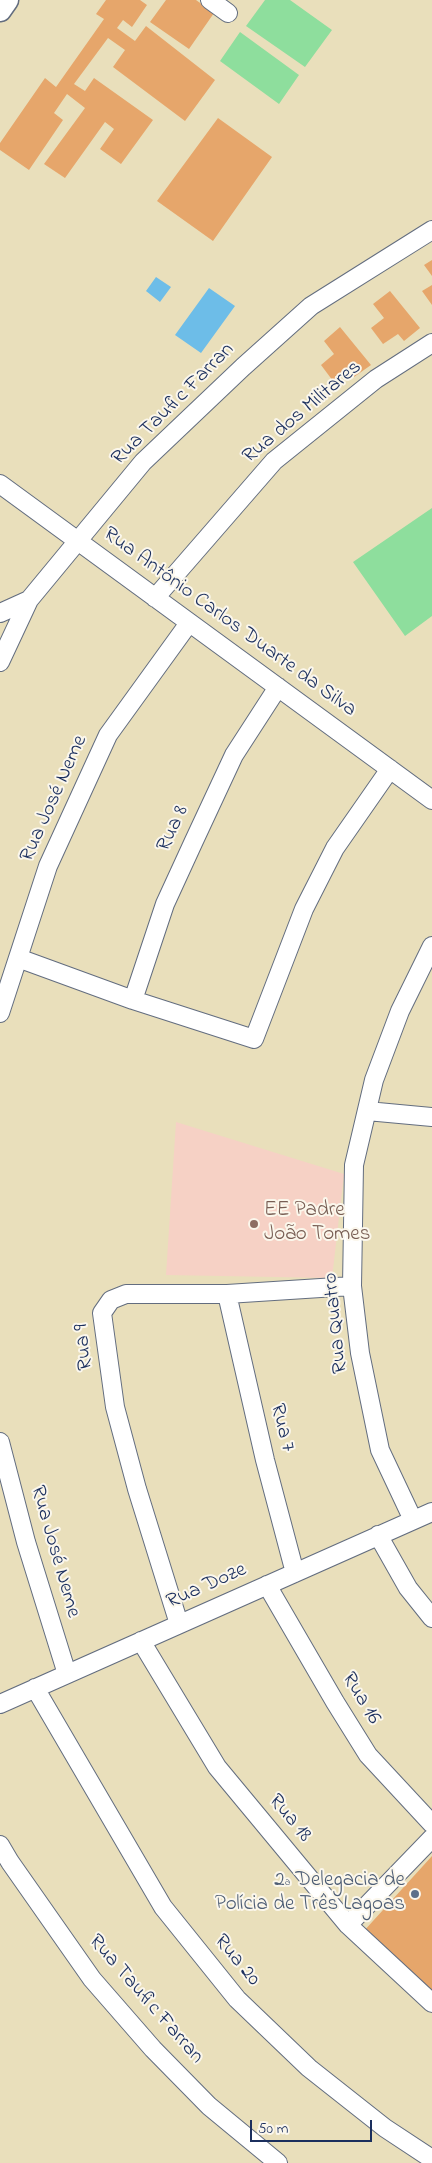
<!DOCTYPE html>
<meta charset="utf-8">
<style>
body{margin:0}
#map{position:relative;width:432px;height:2163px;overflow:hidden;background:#e9dfbb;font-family:"Indie Flower",sans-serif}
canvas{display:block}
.scale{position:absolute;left:250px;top:2120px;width:122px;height:22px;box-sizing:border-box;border:2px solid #1b2f5e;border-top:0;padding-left:6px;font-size:15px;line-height:18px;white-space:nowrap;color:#1b2f5e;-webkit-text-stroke:4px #fbf7ec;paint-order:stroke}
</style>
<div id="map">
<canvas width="432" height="2163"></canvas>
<div class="scale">50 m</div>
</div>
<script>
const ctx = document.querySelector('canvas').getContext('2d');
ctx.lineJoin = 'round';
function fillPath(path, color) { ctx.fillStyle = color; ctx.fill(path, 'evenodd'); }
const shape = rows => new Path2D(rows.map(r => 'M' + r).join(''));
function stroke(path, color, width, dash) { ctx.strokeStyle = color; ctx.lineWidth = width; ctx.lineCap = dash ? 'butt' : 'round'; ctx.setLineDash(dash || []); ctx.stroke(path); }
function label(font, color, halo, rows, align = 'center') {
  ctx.font = font + ' "Indie Flower",sans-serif'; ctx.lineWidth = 4; ctx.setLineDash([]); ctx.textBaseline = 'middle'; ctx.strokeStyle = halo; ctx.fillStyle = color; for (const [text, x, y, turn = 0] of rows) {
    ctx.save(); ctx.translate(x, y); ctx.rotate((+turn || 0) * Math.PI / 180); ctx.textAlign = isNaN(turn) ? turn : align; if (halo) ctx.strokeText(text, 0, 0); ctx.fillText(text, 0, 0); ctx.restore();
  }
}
fillPath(shape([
 [176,1122,344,1174,332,1278,166,1275]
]), '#f6d1c5');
fillPath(shape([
 [265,0,290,0,332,30,305,67,246,26],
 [240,32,299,75,279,104,220,61],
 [432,508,432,616,405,636,353,562]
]), '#8ede9d');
fillPath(shape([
 [156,277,171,287,160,302,146,291],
 [209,288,235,306,201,353,175,335]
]), '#6dbde8');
fillPath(shape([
 [106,0,140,0,147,5,132,27,123,20,117,28,135,41,146,26,215,80,185,121,113,67,125,50,108,38,74,84,85,91,94,78,153,120,121,164,100,149,114,129,105,122,65,178,44,164,85,108,67,94,54,113,63,120,29,170,0,150,0,143,45,78,56,87,104,19,96,14],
 [166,0,196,0,214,13,189,49,150,22],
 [218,118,272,157,213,241,157,201],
 [432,260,432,276,424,265],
 [432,285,432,305,422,291],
 [390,291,420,328,404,341,398,334,383,344,371,328,384,318,373,304],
 [340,327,371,365,354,377,348,370,333,381,321,365,334,354,324,341],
 [432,1856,432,1992,363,1932]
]), '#e6a66b');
const minor = shape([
 [210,0,228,13],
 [0,484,432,800],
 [155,598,274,461,376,379,432,343],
 [0,613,29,600],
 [0,662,29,600,143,462,243,367,311,306,432,230],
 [18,958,133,1000,254,1039,304,909,335,848,390,769],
 [133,1000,165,904,193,843,234,755,278,687],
 [0,1013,48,866,108,735,189,623],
 [367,1111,432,1117],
 [227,1294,265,1460,295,1573],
 [0,1442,26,1542,67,1674],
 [413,1520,380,1450,360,1353,352,1286,354,1165,374,1080,400,1011,432,946],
 [378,1535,408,1588,432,1618],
 [267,1585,335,1702,368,1755,432,1824],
 [179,1624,137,1489,115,1407,102,1313,111,1300,126,1294,227,1294,352,1286],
 [141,1641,217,1767,348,1925,432,2003],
 [35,1688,163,1907,237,1999,309,2068,385,2128,432,2159],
 [0,1704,432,1512],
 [0,1845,10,1862,92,1979,153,2049,209,2106,278,2163],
 [348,1925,432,1838]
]);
const major = shape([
 [0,10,7,0]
]);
stroke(minor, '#636d7f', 20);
stroke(major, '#636d7f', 25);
stroke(minor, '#fff', 18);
stroke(major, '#fff', 22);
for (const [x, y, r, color] of [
 [254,1224,5,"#8d6e63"],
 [415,1894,5,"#5c6f8a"]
]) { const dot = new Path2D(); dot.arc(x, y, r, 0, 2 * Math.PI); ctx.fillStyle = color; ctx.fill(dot); stroke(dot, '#fbf7ec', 2); }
label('21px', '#1b2f5e', '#fbf7ec', [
 ["Rua Taufic Farran",174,405,-45],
 ["Rua dos Militares",303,413,-40],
 ["Rua Antônio Carlos Duarte da Silva",229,623,36],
 ["Rua José Neme",55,799,-66],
 ["Rua 8",174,829,-65],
 ["Rua Quatro",337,1323,-96],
 ["Rua 9",85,1347,-96],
 ["Rua 7",281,1428,76],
 ["Rua José Neme",54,1552,74],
 ["Rua Doze",207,1587,-24],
 ["Rua 16",360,1699,59],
 ["Rua 18",289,1819,50],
 ["Rua 20",236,1961,50],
 ["Rua Taufic Farran",145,2000,49]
]);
label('21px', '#785e54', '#fbf7ec', [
 ["EE Padre",264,1212],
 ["João Tomes",264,1236]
], 'left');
label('21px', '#4e5e75', '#fbf7ec', [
 ["2ª Delegacia de",405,1882],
 ["Polícia de Três Lagoas",405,1906]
], 'right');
</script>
